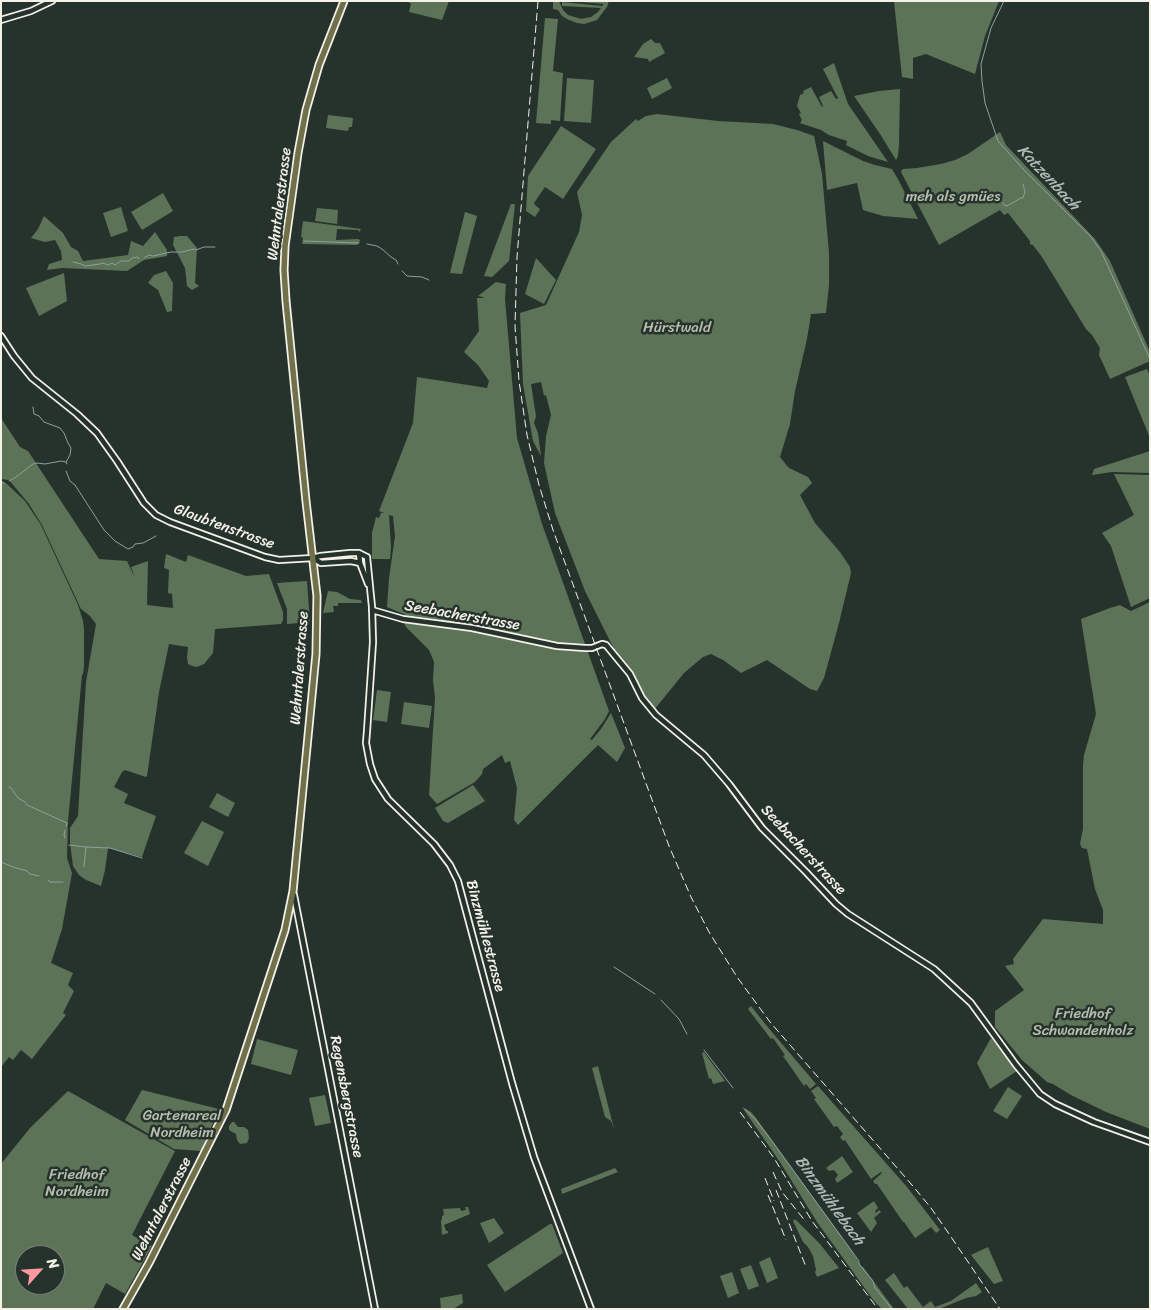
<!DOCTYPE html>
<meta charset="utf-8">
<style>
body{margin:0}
#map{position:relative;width:1151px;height:1310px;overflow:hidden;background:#26332d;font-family:Sriracha,sans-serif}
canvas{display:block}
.frame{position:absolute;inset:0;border:2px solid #f4f1e8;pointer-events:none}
.north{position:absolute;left:15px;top:1245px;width:50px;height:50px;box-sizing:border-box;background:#26332d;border:1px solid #787f78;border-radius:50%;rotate:64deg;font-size:14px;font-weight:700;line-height:20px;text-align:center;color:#f4f1e8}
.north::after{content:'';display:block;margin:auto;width:18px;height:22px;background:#ff9aa2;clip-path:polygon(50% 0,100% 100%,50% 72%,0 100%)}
</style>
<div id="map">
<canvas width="1151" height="1310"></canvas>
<div class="frame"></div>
<div class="north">N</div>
</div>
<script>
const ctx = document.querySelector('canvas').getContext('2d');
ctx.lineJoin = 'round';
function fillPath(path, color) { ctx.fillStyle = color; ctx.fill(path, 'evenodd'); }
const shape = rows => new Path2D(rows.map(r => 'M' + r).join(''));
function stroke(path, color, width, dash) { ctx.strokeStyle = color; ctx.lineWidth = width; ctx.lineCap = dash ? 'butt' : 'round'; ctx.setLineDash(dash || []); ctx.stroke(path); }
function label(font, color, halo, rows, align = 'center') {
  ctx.font = font + ' Sriracha,sans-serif'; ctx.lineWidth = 5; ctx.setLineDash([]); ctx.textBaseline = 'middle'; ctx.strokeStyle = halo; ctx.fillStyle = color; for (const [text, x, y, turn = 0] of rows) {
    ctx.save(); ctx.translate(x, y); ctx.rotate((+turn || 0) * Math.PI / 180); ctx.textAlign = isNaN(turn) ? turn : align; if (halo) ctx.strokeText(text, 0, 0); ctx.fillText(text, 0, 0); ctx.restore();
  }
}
fillPath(shape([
 [409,1,449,1,442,20,409,12,411,3,409,3],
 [553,1,559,1,563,10,568,15,581,19,591,17,598,12,601,8,562,6,562,2,603,6,603,4,569,1,609,1,607,7,597,20,584,24,577,23,569,20,562,16,558,10,553,9],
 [894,1,999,1,985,36,975,74,926,54,913,58,913,79,902,77],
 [545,18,558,19,553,71,563,73,560,121,551,120,551,124,536,123],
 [651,39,655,43,660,43,665,53,649,62,648,59,634,57,643,44],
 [834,63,848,104,888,162,868,156,846,145,847,141,829,135,821,130,800,123,802,120,799,114,801,113,797,106,800,95,804,93,803,91,811,87,822,107,823,106,819,97,831,91,836,99,838,98,823,69],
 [567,78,594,80,591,123,564,121],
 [667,78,672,88,652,99,647,88],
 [900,89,899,145,898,156,896,160,880,134,854,96,879,91],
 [657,114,718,121,773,124,797,130,814,136,822,174,829,253,829,285,826,313,811,314,807,339,795,391,790,424,780,457,789,468,808,477,812,483,800,495,815,523,840,552,850,567,851,573,839,623,824,678,817,691,810,689,767,660,741,673,723,660,711,654,703,657,684,673,654,710,643,697,613,651,614,649,585,591,555,513,544,463,546,436,551,415,546,395,544,396,541,382,531,384,536,416,534,423,538,433,541,456,533,441,523,384,520,313,546,305,579,232,582,215,577,192,611,142,636,119,638,121,646,116],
 [328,115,353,118,352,127,349,127,348,131,326,128],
 [561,126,596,149,563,199,545,187,534,203,535,205,540,209,535,217,526,211,528,176],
 [1000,132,1006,145,1095,239,1110,261,1150,352,1150,361,1110,379,1099,355,1100,348,1092,335,1086,329,1042,257,1033,245,1030,244,1030,241,1008,213,1004,215,1000,210,939,245,901,172,902,170,903,169,917,168,941,164,955,160,968,154],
 [823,141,863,161,875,165,892,169,899,181,918,219,883,216,863,210,857,183,827,190],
 [163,193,173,211,142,230,131,212],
 [511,204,515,204,509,261,492,277,484,276],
 [121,207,128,231,111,237,103,213],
 [317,208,338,210,337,224,315,221],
 [465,212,477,216,462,274,450,273],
 [44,216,63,233,71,247,78,251,83,261,128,255,131,241,143,246,155,232,167,250,167,256,144,260,127,271,62,268,47,270,49,264,62,260,61,251,55,240,45,242,31,238,38,229],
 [303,221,361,229,359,232,358,230,337,229,336,240,358,239,360,240,359,243,357,245,302,244,303,238,301,237],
 [180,236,187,236,197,248,195,283,199,286,192,290,187,286,185,268,173,245,174,237],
 [536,258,556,280,544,304,525,294],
 [166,271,173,283,172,311,167,312,158,290,148,283,154,275],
 [64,273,67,301,39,316,26,288],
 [496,282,506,284,505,299,517,438,542,524,609,711,605,719,590,739,592,740,601,729,611,713,625,748,617,762,598,745,518,825,514,820,517,788,510,761,505,763,502,755,483,769,482,774,475,782,437,804,429,795,435,698,433,680,434,662,429,650,406,627,404,623,406,615,387,607,389,578,395,536,393,516,389,515,391,547,390,559,372,559,372,533,376,517,379,518,381,513,384,513,379,511,413,423,417,377,487,388,489,381,478,365,464,352,479,331,477,298,484,298,483,297,478,296],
 [1147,369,1150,376,1150,438,1125,377],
 [1,418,20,447,28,451,99,559,127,561,135,578,131,567,148,561,147,605,173,608,172,594,168,593,169,570,164,568,166,554,186,562,188,555,246,576,269,574,283,612,283,620,281,624,215,629,213,653,204,664,197,667,192,666,188,664,187,657,188,647,169,644,159,692,147,776,146,777,125,770,122,772,114,787,128,794,124,803,156,816,142,857,108,848,105,870,101,886,86,880,79,875,73,866,70,843,70,828,78,816,86,682,96,624,90,616,81,609,42,525,29,504,9,480,1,479],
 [1150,451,1150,473,1112,472,1092,475,1094,469],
 [1114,474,1150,475,1150,598,1131,607,1111,546,1102,533,1134,515],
 [1,480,7,484,25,501,41,525,78,605,83,621,84,629,84,666,83,674,82,675,68,821,67,858,72,873,62,929,51,963,73,973,68,985,74,991,63,1013,66,1015,32,1059,21,1050,13,1060,9,1057,1,1067],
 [307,581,310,622,287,624,287,609,277,583],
 [328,591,337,592,350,599,361,600,362,603,338,603,338,606,333,606,334,612,323,613],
 [1150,602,1150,1129,1106,1112,1071,1095,1053,1084,1047,1082,1022,1060,995,1027,995,1011,1024,990,1005,966,1014,964,1013,959,1043,919,1103,924,1103,910,1095,889,1087,849,1082,848,1080,844,1083,829,1083,765,1084,755,1096,714,1081,619,1110,608,1120,605,1131,611],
 [377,690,391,692,387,722,373,720],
 [404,702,432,706,429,728,401,724],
 [473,785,485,801,448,823,443,821,435,808],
 [217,793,235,803,228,817,209,807],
 [202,821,224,832,208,866,184,853],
 [751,1006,766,1025,816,1084,810,1089,806,1084,804,1086,783,1056,785,1055,773,1038,771,1039,748,1009],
 [991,1038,1017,1071,990,1089,977,1063],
 [257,1039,298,1050,291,1075,251,1064],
 [704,1052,714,1066,725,1081,713,1084,711,1078,709,1079,702,1053],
 [598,1066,614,1129,611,1121,605,1117,592,1068],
 [818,1086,907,1187,940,1230,936,1233,931,1227,915,1238,904,1222,903,1222,877,1184,875,1184,873,1181,882,1173,881,1172,871,1179,845,1140,843,1141,840,1137,843,1134,837,1126,834,1127,814,1099,816,1098,811,1091],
 [1008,1087,1022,1096,1007,1119,993,1111],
 [142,1090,219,1109,201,1151,174,1149,125,1120],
 [68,1091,175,1151,132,1235,152,1246,125,1294,106,1283,93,1309,1,1309,1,1164,30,1128],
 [25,1255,55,1255,55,1285,25,1285],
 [325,1095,331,1123,315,1126,309,1098],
 [742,1107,751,1112,756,1118,852,1251,861,1266,863,1267,894,1309,882,1309,874,1301,817,1222,780,1162],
 [232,1122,234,1122,238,1127,244,1127,248,1130,249,1138,247,1143,240,1144,237,1140,236,1134,229,1130,229,1126],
 [842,1156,853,1172,837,1183,835,1179,838,1175,834,1170,829,1171,826,1168],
 [615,1168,618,1172,562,1194,561,1189],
 [874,1201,878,1208,875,1211,876,1213,879,1210,881,1212,874,1218,877,1223,871,1232,857,1213],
 [465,1207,468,1207,470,1214,444,1225,446,1231,448,1231,448,1233,442,1235,441,1220,442,1220,442,1216,444,1215,443,1209,460,1208,461,1211,466,1210],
 [494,1218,504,1233,489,1243,480,1223],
 [795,1219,820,1244,839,1268,817,1277,815,1272,816,1270,813,1256,808,1247,803,1242,793,1221],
 [550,1224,552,1224,563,1253,505,1292,487,1265],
 [988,1247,1003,1281,994,1284,971,1255],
 [770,1257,778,1278,767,1283,759,1262],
 [751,1265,759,1286,748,1290,740,1269],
 [732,1272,739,1293,728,1298,720,1276],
 [894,1273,904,1288,907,1286,923,1307,931,1301,935,1307,951,1301,976,1283,982,1292,976,1296,966,1298,939,1309,908,1309,885,1280],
 [462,1294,463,1303,453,1309,441,1309,440,1298]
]), '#5d7357');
stroke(shape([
 [1004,1,991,28,981,64,982,81,985,103,998,141,1024,170,1091,237,1101,251,1150,359],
 [1003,203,1004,205,1007,206,1021,198,1023,198,1025,192,1023,184],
 [304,241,359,243],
 [367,244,377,246,382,249,391,257,396,260,398,264],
 [144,258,149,255,153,256,171,252,182,252,194,249,196,250,204,247,215,247],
 [73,262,81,264,85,266,100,264,103,263,108,265,112,263,115,265,121,261,129,261,132,258,138,257,139,259],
 [402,271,407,276,422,277,429,280],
 [33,407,34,414,39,416,44,422,60,428,64,433,68,443,71,448,70,455,66,462],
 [66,471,70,481,75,485,104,530,115,541,128,549,133,547,135,544,143,543,156,536],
 [9,481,16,477,33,464,37,463,45,464,61,461,66,462,67,464],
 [1,483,4,483],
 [9,787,11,788,18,798,25,802,27,805,67,823,66,826],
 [65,838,64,835,65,830],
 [69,845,86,847],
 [1,862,13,867,27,871,30,874,39,876],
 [84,867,86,847,110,848,142,858],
 [48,880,50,882,63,882],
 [614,967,655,994],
 [661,1000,679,1019,687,1034],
 [704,1050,733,1088],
 [745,1109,756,1120,769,1137,859,1261,859,1264,873,1281,875,1288,892,1309]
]), '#8ea1a1', 1);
const tertiary = shape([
 [1,20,31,11,52,1],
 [1,336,14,356,32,378,77,414,97,433,117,461,144,503,156,515,170,522,265,557,279,560,313,558,320,556,350,553,359,553,367,557],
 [359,553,360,563,368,584],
 [367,557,372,607,373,642,367,731,366,743,370,764,375,779,388,799,434,844,450,865,458,881,512,1083,534,1157,591,1309],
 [313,558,321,563,351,561,360,563],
 [372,610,403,619,472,628,557,646,585,648,592,648,602,644,606,645,630,674,642,698,656,715,704,755,729,784,762,828,806,872,836,904,848,914,934,969,971,1003,1016,1065,1040,1094,1055,1104,1094,1122,1150,1142],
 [294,895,375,1309]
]);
const primary = shape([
 [123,1309,149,1263,226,1110,285,930,293,891,316,654,317,596,306,501,286,301,284,270,285,246,298,153,306,110,319,65,344,1]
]);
stroke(tertiary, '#f4f1e8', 8);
stroke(primary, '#f4f1e8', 9);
stroke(tertiary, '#26332d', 4.5);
stroke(primary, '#70704a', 5.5);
stroke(shape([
 [538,1,517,257,515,326,519,381,527,435,539,485,553,530,669,846,691,897,709,932,737,977,770,1022,912,1185,931,1208,947,1231,1000,1309],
 [740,1112,774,1158,812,1221,878,1309],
 [773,1172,782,1192,806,1222],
 [765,1178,774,1201],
 [776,1190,806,1267],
 [768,1195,786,1240]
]), '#f4f1e8', 1, [8, 4]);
label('15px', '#b8bfae', '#26332d', [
 ["meh als gmües",953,197],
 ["Hürstwald",677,328],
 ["Friedhof",1083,1014],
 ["Schwandenholz",1083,1031],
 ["Gartenareal",182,1116],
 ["Nordheim",182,1133],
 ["Friedhof",77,1175],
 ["Nordheim",77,1192]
]);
label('15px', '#f4f1e8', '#26332d', [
 ["Wehntalerstrasse",280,204,-83],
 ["Glaubtenstrasse",224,527,20],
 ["Seebacherstrasse",462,616,10],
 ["Wehntalerstrasse",300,668,-86],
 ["Seebacherstrasse",803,850,47],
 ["Binzmühlestrasse",485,936,75],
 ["Regensbergstrasse",346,1097,79],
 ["Wehntalerstrasse",162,1209,-63]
]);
label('italic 16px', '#b0bbb8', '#26332d', [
 ["Katzenbach",1048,178,47],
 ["Binzmühlebach",829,1201,54]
]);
</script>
